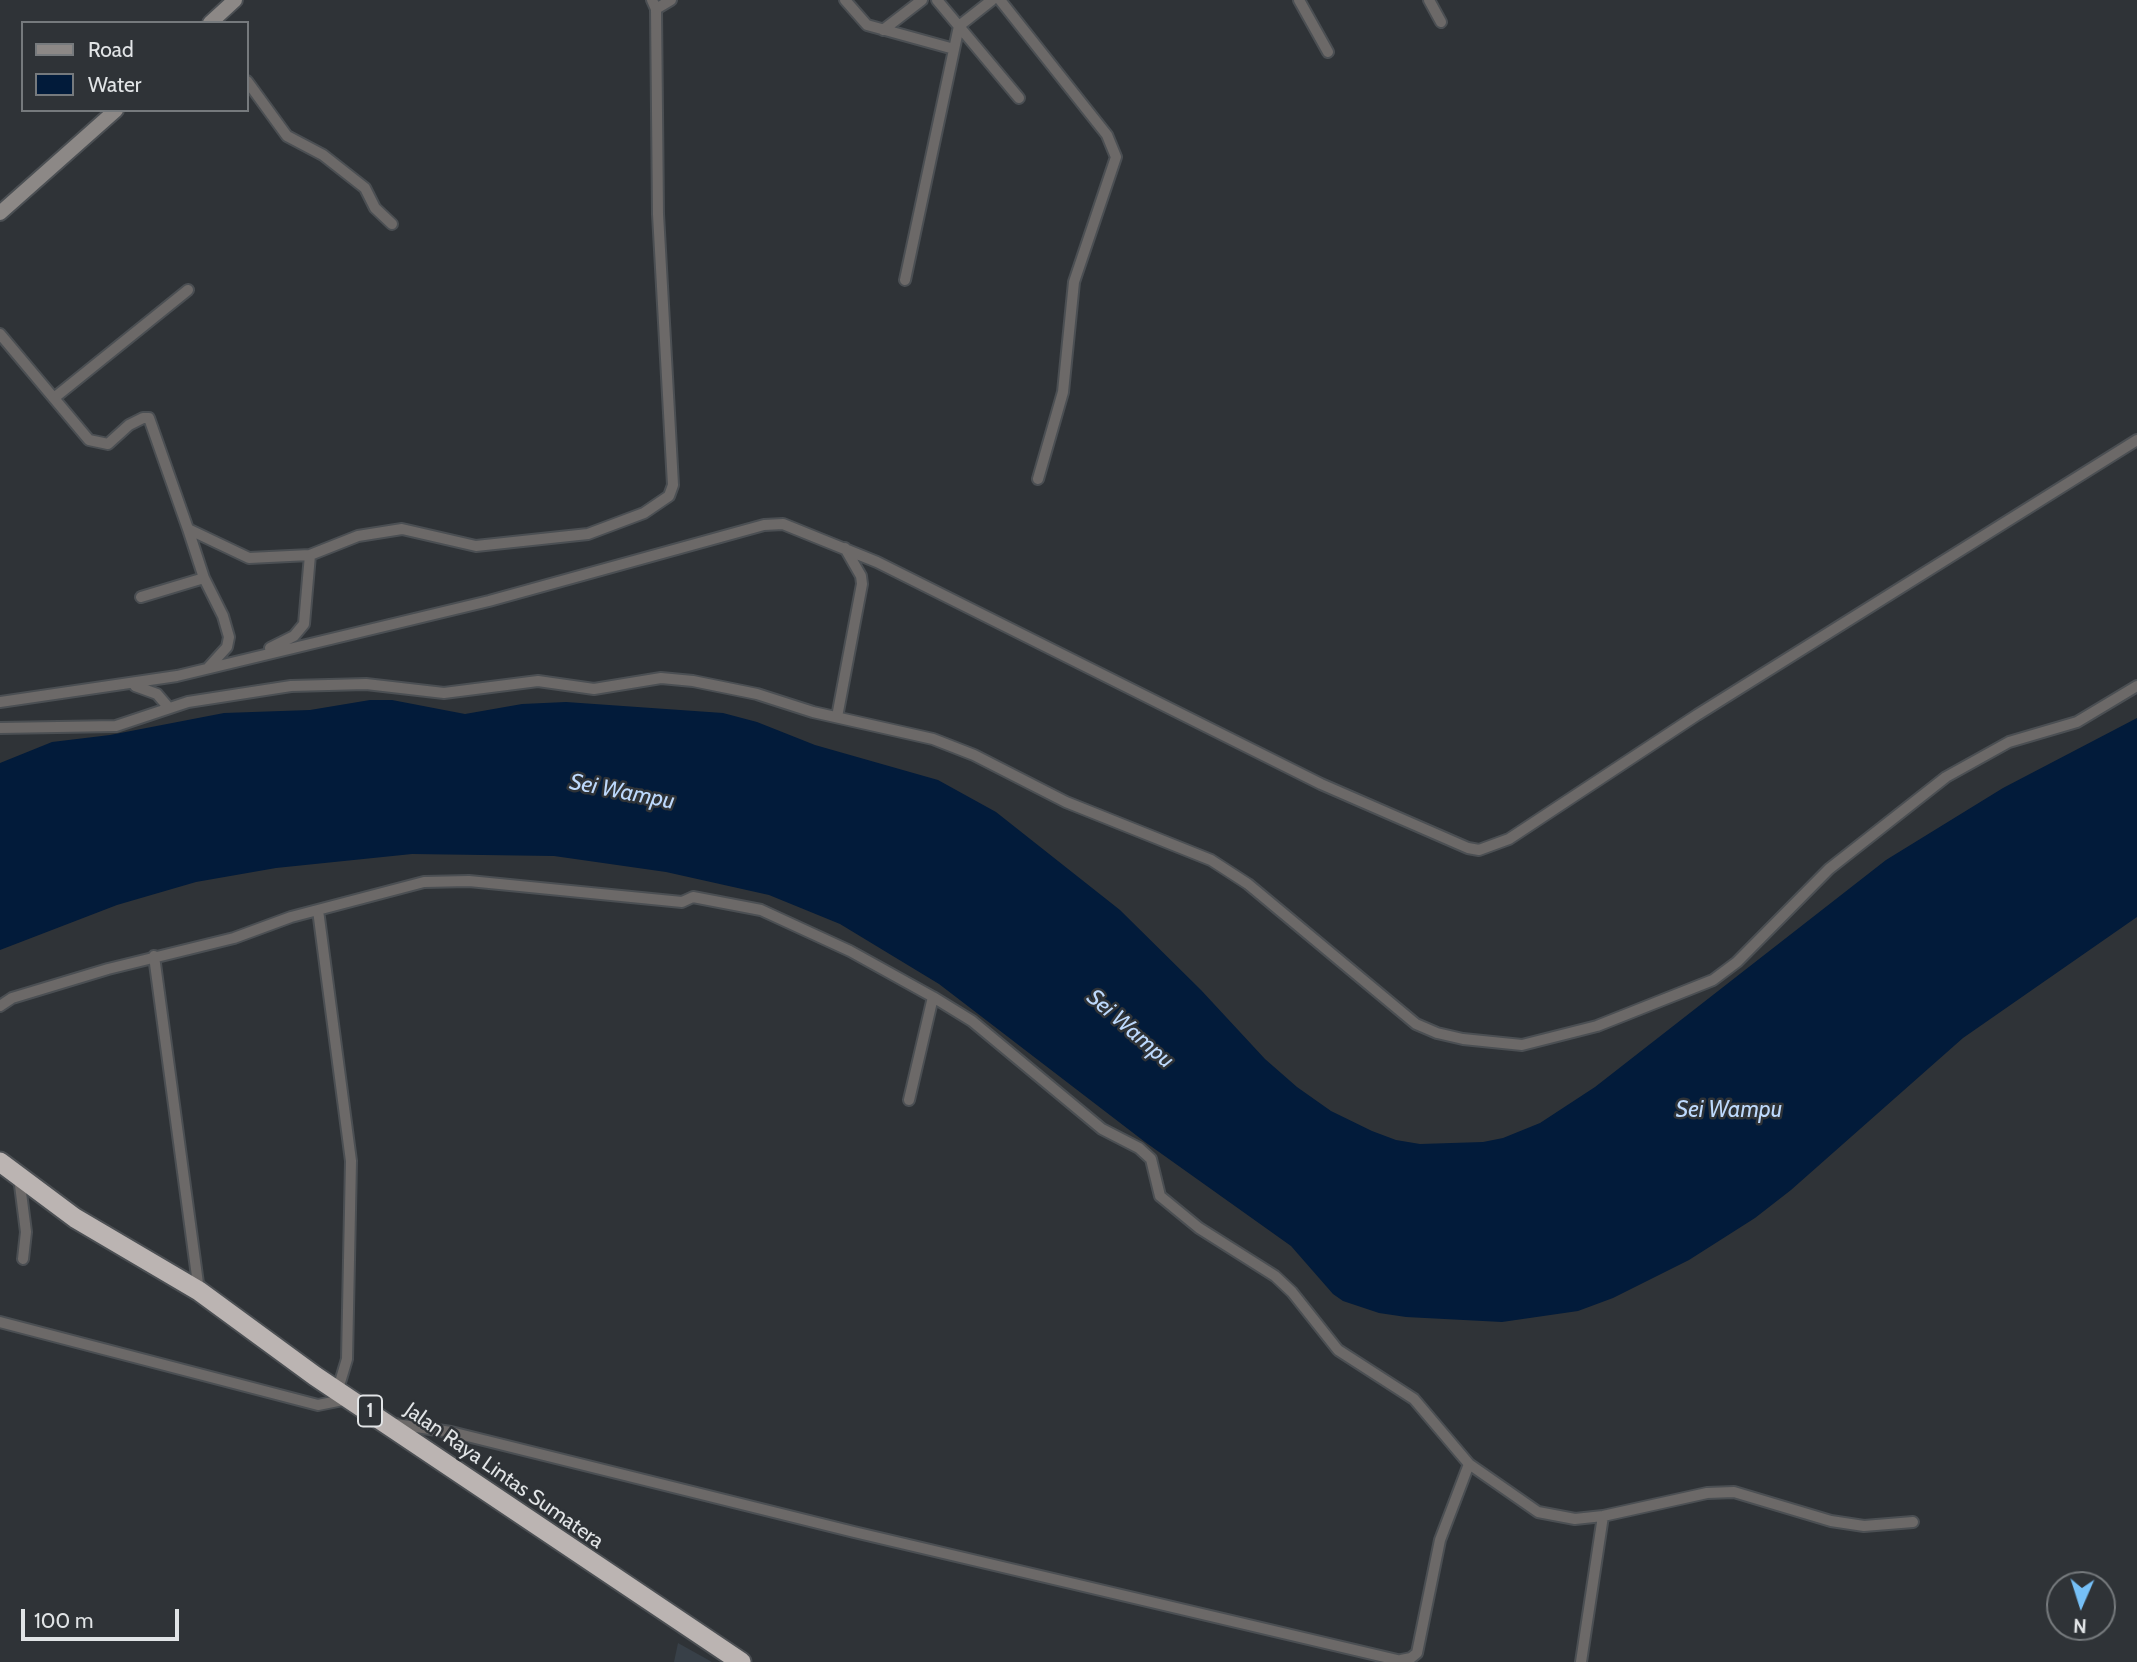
<!DOCTYPE html>
<style>
body{margin:0}
#map{position:relative;width:2137px;height:1662px;overflow:hidden;background:#2f3337;font-family:Cabin,sans-serif}
canvas{display:block}
.legend{position:absolute;left:21px;top:21px;width:228px;height:91px;box-sizing:border-box;background:#2f3337;border:2px solid #767a7d;margin:0;padding:9px 12px;list-style:none;font-size:21px;color:#e1e4e6}
.legend li{display:flex;align-items:center;gap:14px;height:35px}
.legend b{width:35px;border:2px solid #767a7d}
.north{position:absolute;left:2046px;top:1571px;width:70px;height:70px;box-sizing:border-box;background:#2f3337;border:2px solid #767a7d;border-radius:50%;rotate:183deg;font-size:19px;font-weight:700;line-height:28px;text-align:center;color:#e1e4e6}
.north::after{content:'';display:block;margin:auto;width:24px;height:32px;background:#76c0f7;clip-path:polygon(50% 0,100% 100%,50% 72%,0 100%)}
.scale{position:absolute;left:21px;top:1609px;width:158px;height:32px;box-sizing:border-box;border:4px solid #e1e4e6;border-top:0;padding-left:9px;font-size:21px;line-height:24px;white-space:nowrap;color:#e1e4e6;-webkit-text-stroke:5px #2f3337;paint-order:stroke}
</style>
<div id="map">
<canvas width="2137" height="1662"></canvas>
<ul class="legend">
<li><b style="height:9px;background:#8c8886"></b>Road</li>
<li><b style="height:19px;background:#021b3a"></b>Water</li>
</ul>
<div class="north">N</div>
<div class="scale">100 m</div>
</div>
<script>
const ctx = document.querySelector('canvas').getContext('2d');
ctx.lineJoin = 'round';
function fillPath(path, color) { ctx.fillStyle = color; ctx.fill(path, 'evenodd'); }
const shape = rows => new Path2D(rows.map(r => 'M' + r).join(''));
function stroke(path, color, width, dash) { ctx.strokeStyle = color; ctx.lineWidth = width; ctx.lineCap = dash ? 'butt' : 'round'; ctx.setLineDash(dash || []); ctx.stroke(path); }
function label(font, color, halo, rows, align = 'center') {
  ctx.font = font + ' Cabin,sans-serif'; ctx.lineWidth = 5; ctx.setLineDash([]); ctx.textBaseline = 'middle'; ctx.strokeStyle = halo; ctx.fillStyle = color; for (const [text, x, y, turn = 0] of rows) {
    ctx.save(); ctx.translate(x, y); ctx.rotate((+turn || 0) * Math.PI / 180); ctx.textAlign = isNaN(turn) ? turn : align; if (halo) ctx.strokeText(text, 0, 0); ctx.fillText(text, 0, 0); ctx.restore();
  }
}
fillPath(shape([
 [678,1643,712,1662,713,1662,674,1662]
]), '#384048');
fillPath(shape([
 [370,700,392,700,465,714,522,704,566,702,723,713,757,722,815,745,938,780,996,812,1120,910,1201,990,1265,1059,1297,1087,1331,1111,1372,1131,1396,1140,1420,1144,1483,1142,1503,1138,1540,1123,1595,1087,1886,860,2003,788,2137,718,2137,917,1963,1038,1791,1190,1755,1218,1689,1260,1613,1298,1578,1311,1502,1322,1406,1317,1379,1313,1343,1301,1333,1294,1291,1246,1145,1142,939,984,840,924,769,895,666,872,554,856,412,854,276,868,196,882,117,905,0,950,0,763,52,742,110,735,224,713,310,710]
]), '#021b3a');
const street = shape([
 [845,0,867,25,954,49],
 [937,0,1019,98],
 [1000,0,1107,135,1116,157,1074,282,1063,392,1038,479],
 [1299,0,1328,52],
 [1429,0,1441,22],
 [656,9,671,0],
 [883,30,922,0],
 [247,81,287,136,323,155,365,188,375,208,392,224],
 [905,280,959,26,992,0],
 [0,334,89,440,108,444,129,425,143,418,149,418,188,529,249,558,310,555,358,536,402,529,476,546,588,534,644,513,669,496,673,485,658,214,656,9,652,0],
 [54,398,188,290],
 [188,529,204,578,223,616,229,637,227,647,208,668],
 [141,597,204,578],
 [270,648,294,636,304,624,310,555],
 [135,686,157,694,169,708],
 [0,702,177,676,489,601,764,525,783,524,877,562,1321,784,1468,848,1479,850,1509,839,1697,715,2137,440],
 [837,717,862,584,861,576,845,548],
 [0,728,116,726,188,702,291,686,366,684,444,693,538,681,594,689,661,678,693,681,757,694,813,712,933,739,974,755,1066,802,1211,860,1248,884,1416,1024,1437,1033,1463,1039,1522,1045,1597,1026,1713,980,1737,962,1829,869,1946,777,2009,742,2077,722,2137,686],
 [318,910,351,1161,347,1359,338,1389],
 [154,956,199,1291],
 [933,997,972,1021,1102,1129,1139,1148,1151,1159,1160,1196,1199,1228,1275,1276,1292,1292,1338,1350,1414,1399,1469,1464,1538,1512,1575,1519,1603,1516,1707,1493,1734,1492,1831,1521,1864,1526,1913,1522],
 [0,1006,12,998,108,969,234,938,291,917,424,882,469,881,682,902,693,897,761,910,850,951,933,997,909,1100],
 [19,1177,26,1232,23,1259],
 [0,1322,318,1405,348,1399],
 [395,1424,451,1432,854,1532,1406,1662],
 [1401,1660,1411,1658,1417,1653,1440,1540,1469,1464],
 [1581,1662,1603,1516]
]);
const secondary = shape([
 [210,23,235,0],
 [0,213,116,110]
]);
const highway = shape([
 [0,1162,75,1218,199,1291,315,1376,741,1662]
]);
stroke(street, '#4b4f53', 14);
stroke(secondary, '#4b4f53', 18);
stroke(highway, '#4b4f53', 23);
stroke(street, '#6c6968', 10);
stroke(secondary, '#8c8886', 14);
stroke(highway, '#bbb4b2', 19);
for (const [x, y, w] of [
 [370,1411,24]
]) { const box = new Path2D(); box.roundRect(x - w / 2, y - 15.5, w, 31, 5); ctx.fillStyle = '#2f3337'; ctx.fill(box); stroke(box, '#e1e4e6', 2); }
label('bold 19px', '#e1e4e6', null, [
 ["1",370,1411]
]);
label('21px', '#e1e4e6', '#2f3337', [
 ["Jalan Raya Lintas Sumatera",504,1476,35]
]);
label('italic 23px', '#bdd9fc', '#2f3337', [
 ["Sei Wampu",622,792,11],
 ["Sei Wampu",1130,1029,41],
 ["Sei Wampu",1729,1110]
]);
</script>
